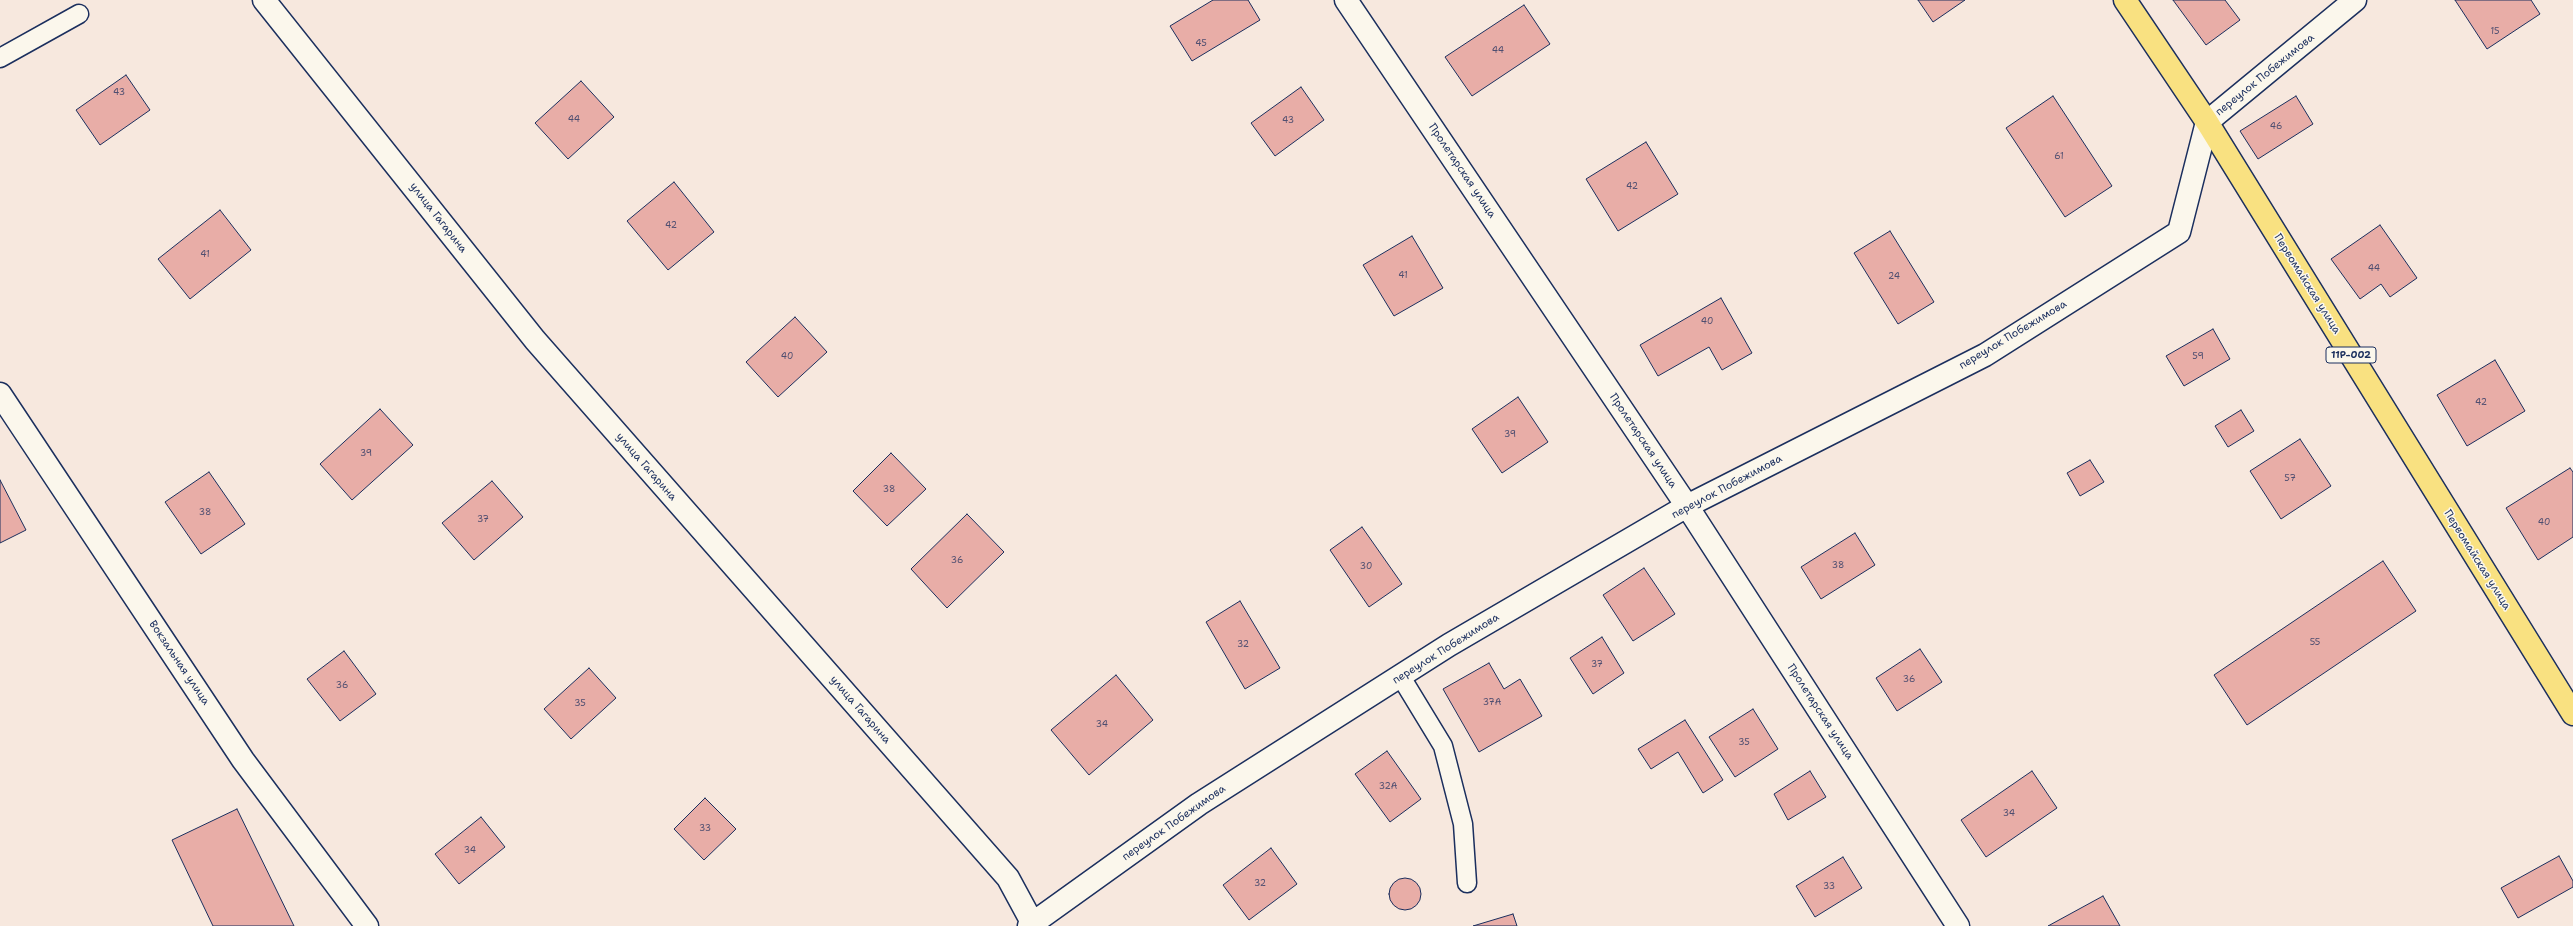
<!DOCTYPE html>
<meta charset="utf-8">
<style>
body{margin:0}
canvas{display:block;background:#f7e8de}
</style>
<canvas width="2573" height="926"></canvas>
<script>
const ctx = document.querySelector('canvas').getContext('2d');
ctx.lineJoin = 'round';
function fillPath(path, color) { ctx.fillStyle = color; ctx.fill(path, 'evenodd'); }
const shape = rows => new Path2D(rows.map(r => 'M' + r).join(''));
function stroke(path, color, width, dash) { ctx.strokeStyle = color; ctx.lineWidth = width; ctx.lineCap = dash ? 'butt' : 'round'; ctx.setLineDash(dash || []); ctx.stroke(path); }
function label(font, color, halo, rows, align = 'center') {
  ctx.font = font + ' "Shantell Sans",sans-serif'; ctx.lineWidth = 3; ctx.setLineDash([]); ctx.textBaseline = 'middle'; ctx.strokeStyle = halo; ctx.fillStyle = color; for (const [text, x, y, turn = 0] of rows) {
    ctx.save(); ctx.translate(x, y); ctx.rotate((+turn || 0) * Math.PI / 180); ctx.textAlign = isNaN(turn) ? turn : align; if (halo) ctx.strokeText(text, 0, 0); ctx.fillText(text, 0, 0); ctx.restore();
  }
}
const building = shape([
 [1213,0,1248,0,1260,20,1192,61,1170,26,1213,0],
 [1918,0,1965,0,1933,22,1918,0],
 [2173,0,2225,0,2240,20,2206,45,2173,0],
 [2455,0,2531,0,2540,14,2487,49,2455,0],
 [1524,5,1550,44,1472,96,1445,57,1524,5],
 [126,75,150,110,100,145,76,110,126,75],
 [581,81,614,117,568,159,535,123,581,81],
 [1301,87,1324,120,1275,156,1251,123,1301,87],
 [2053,96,2112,186,2065,217,2006,128,2053,96],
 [2296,96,2313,124,2258,159,2240,131,2296,96],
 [1646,142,1678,194,1618,231,1586,179,1646,142],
 [674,182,714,232,668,270,627,221,674,182],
 [220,210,251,250,190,299,158,259,220,210],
 [2380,225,2417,278,2390,297,2381,284,2360,299,2331,259,2380,225],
 [1890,231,1934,302,1898,324,1854,253,1890,231],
 [1412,236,1443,288,1394,316,1363,265,1412,236],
 [1721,298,1752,353,1722,370,1709,347,1658,376,1640,345,1721,298],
 [795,317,827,352,778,397,746,362,795,317],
 [2213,329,2230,359,2184,386,2166,356,2213,329],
 [2495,360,2525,411,2467,446,2437,395,2495,360],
 [1518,397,1548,442,1502,473,1472,429,1518,397],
 [380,409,413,445,352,500,320,464,380,409],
 [2241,410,2254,431,2228,447,2215,426,2241,410],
 [2300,439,2331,486,2281,519,2250,471,2300,439],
 [891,453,926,489,887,526,853,491,891,453],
 [2090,460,2104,482,2080,496,2067,473,2090,460],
 [2570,468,2573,472,2573,537,2538,560,2506,508,2570,468],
 [209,472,245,524,201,554,165,502,209,472],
 [0,480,26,530,0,543,0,480],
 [492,481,523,517,474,560,442,523,492,481],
 [967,514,1004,552,947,608,911,569,967,514],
 [1362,527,1402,584,1369,607,1330,550,1362,527],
 [1855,533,1875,565,1821,599,1801,567,1855,533],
 [2383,561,2416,611,2247,725,2214,675,2383,561],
 [1644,568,1675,614,1633,641,1603,595,1644,568],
 [1240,601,1280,668,1245,689,1206,622,1240,601],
 [1602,637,1624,673,1593,694,1570,658,1602,637],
 [1920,649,1942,682,1897,711,1876,678,1920,649],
 [344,651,376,694,340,721,307,679,344,651],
 [1489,663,1504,689,1520,679,1542,716,1479,752,1443,689,1489,663],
 [589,668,616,698,571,739,544,709,589,668],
 [1116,675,1153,720,1089,775,1051,730,1116,675],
 [1753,709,1778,749,1735,777,1709,737,1753,709],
 [1685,720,1723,780,1703,793,1678,752,1651,769,1638,749,1685,720],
 [1387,751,1421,799,1390,822,1355,774,1387,751],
 [1810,771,1826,797,1788,820,1774,794,1810,771],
 [2032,771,2057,808,1986,857,1961,820,2032,771],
 [705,798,736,829,704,860,674,829,705,798],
 [237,809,294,926,213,926,172,840,237,809],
 [481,817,505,847,459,884,435,854,481,817],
 [1271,848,1297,884,1249,920,1223,885,1271,848],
 [2559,856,2573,881,2573,887,2518,918,2501,888,2559,856],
 [1843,857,1862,888,1815,917,1796,886,1843,857],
 '1389 894a16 16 0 1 1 32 0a16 16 0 1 1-32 0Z',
 [2103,896,2120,926,2048,926,2103,896],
 [1513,914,1517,926,1473,926,1513,914]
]);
fillPath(building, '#e8ada7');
stroke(building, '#1b2f5e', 1);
const service = shape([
 [0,58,79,14],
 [1401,677,1443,746,1463,824,1467,883]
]);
const minor = shape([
 [264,0,535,340,1008,878,1034,926],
 [1346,0,1687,506,1958,926],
 [0,394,243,760,367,926],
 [1029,926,1199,804,1449,645,1687,506,1985,355,2179,232,2207,122,2355,0]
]);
const primary = shape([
 [2125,0,2207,122,2573,714]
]);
stroke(service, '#1b2f5e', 21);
stroke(minor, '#1b2f5e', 25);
stroke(primary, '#1b2f5e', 25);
stroke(service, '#fbf7ec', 18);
stroke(minor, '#fbf7ec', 22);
stroke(primary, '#f9e181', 22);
label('9px', '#4e4e70', null, [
 ["15",2495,32],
 ["45",1201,44],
 ["44",1498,51],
 ["43",119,93],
 ["44",574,120],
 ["43",1288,121],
 ["46",2276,127],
 ["61",2059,157],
 ["42",1632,187],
 ["42",671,226],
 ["41",205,255],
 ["44",2374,269],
 ["41",1403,276],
 ["24",1894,277],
 ["40",1707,322],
 ["40",787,357],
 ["59",2198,357],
 ["42",2481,403],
 ["39",1510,435],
 ["39",366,454],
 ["57",2290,479],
 ["38",889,490],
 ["38",205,513],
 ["37",483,520],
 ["40",2544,523],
 ["36",957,561],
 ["38",1838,566],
 ["30",1366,567],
 ["55",2315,643],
 ["32",1243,645],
 ["37",1597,665],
 ["36",1909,680],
 ["36",342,686],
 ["37А",1492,703],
 ["35",580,704],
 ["34",1102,725],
 ["35",1744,743],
 ["32А",1388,787],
 ["34",2009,814],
 ["33",705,829],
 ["34",470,851],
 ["32",1260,884],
 ["33",1829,887]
]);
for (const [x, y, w] of [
 [2351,355,50]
]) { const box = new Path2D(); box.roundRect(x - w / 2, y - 8, w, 16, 3); ctx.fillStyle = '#fbf7ec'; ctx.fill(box); stroke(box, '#1b2f5e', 1); }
label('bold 10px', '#1b2f5e', null, [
 ["11Р-002",2351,355]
]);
label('11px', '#1b2f5e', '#fbf7ec', [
 ["переулок Побежимова",2265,75,-39],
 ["Пролетарская улица",1462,171,56],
 ["улица Гагарина",438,218,52],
 ["Первомайская улица",2307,284,58],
 ["переулок Побежимова",2013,335,-31],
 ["Пролетарская улица",1643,441,56],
 ["улица Гагарина",646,467,49],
 ["переулок Побежимова",1727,487,-28],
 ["Первомайская улица",2477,560,58],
 ["переулок Побежимова",1446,649,-32],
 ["Вокзальная улица",179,663,56],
 ["улица Гагарина",860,710,49],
 ["Пролетарская улица",1820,712,57],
 ["переулок Побежимова",1174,823,-35]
]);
</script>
